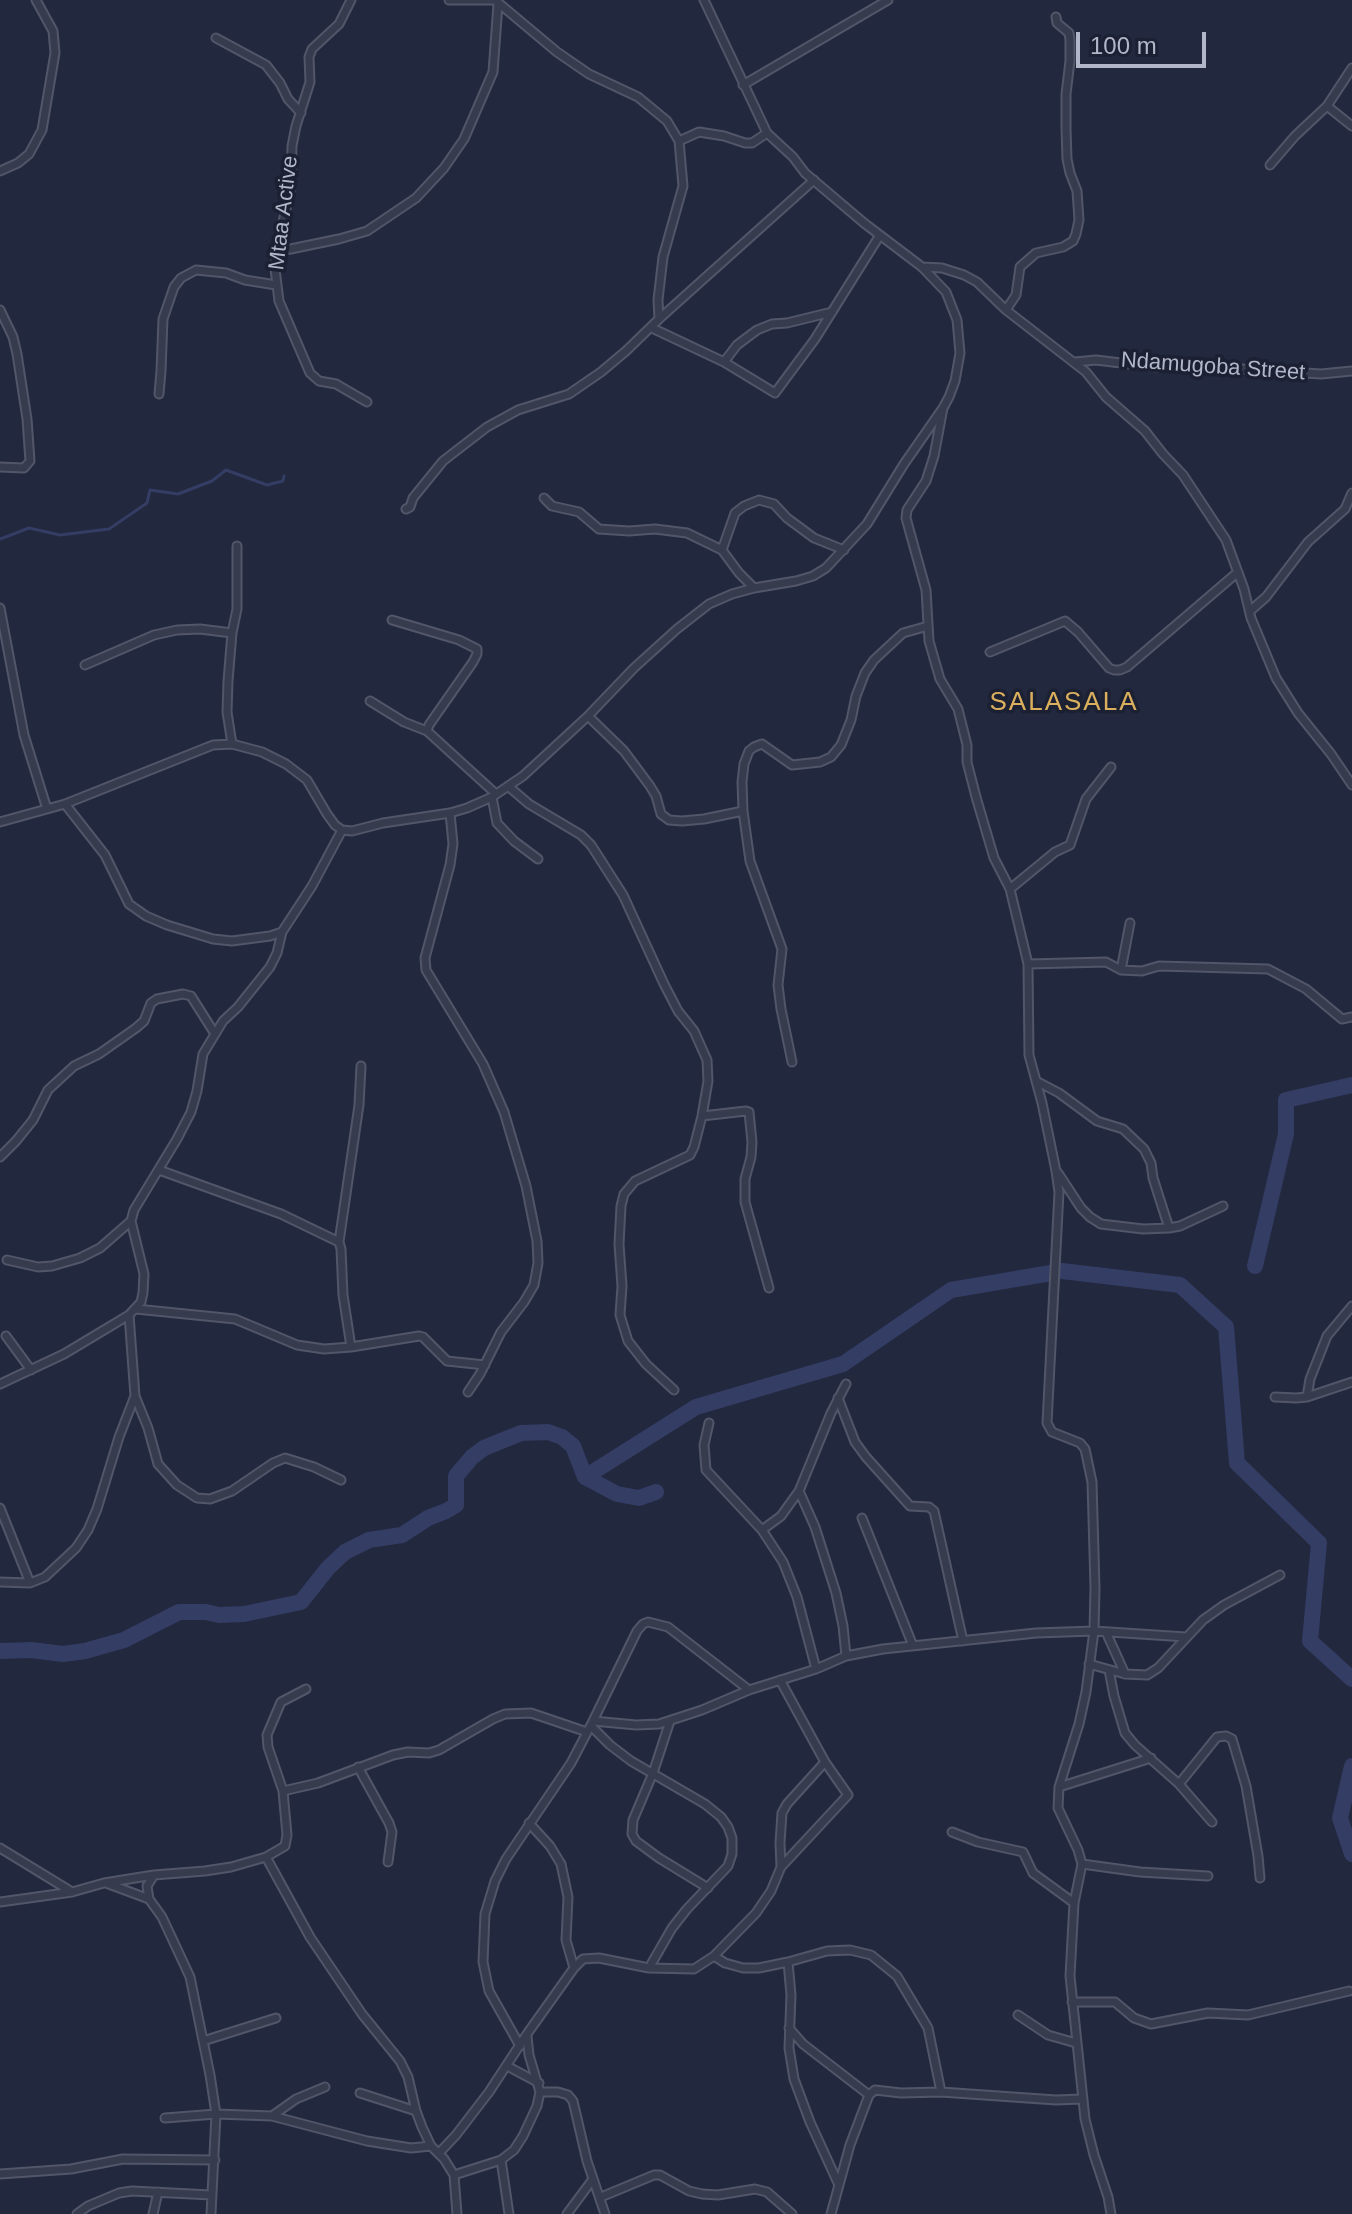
<!DOCTYPE html>
<style>
body{margin:0}
#map{position:relative;width:1352px;height:2214px;overflow:hidden;background:#22283e;font-family:Helvetica,sans-serif}
canvas{display:block}
.scale{position:absolute;left:1076px;top:32px;width:130px;height:36px;box-sizing:border-box;border:4px solid #b2b6c9;border-top:0;padding-left:10px;font-size:24px;line-height:28px;white-space:nowrap;color:#b2b6c9;-webkit-text-stroke:6px #1c2033;paint-order:stroke}
</style>
<div id="map">
<canvas width="1352" height="2214"></canvas>
<div class="scale">100 m</div>
</div>
<script>
const ctx = document.querySelector('canvas').getContext('2d');
ctx.lineJoin = 'round';
const shape = rows => new Path2D(rows.map(r => 'M' + r).join(''));
function stroke(path, color, width, dash) { ctx.strokeStyle = color; ctx.lineWidth = width; ctx.lineCap = dash ? 'butt' : 'round'; ctx.setLineDash(dash || []); ctx.stroke(path); }
function label(font, color, halo, rows, align = 'center') {
  ctx.font = font + ' Helvetica,sans-serif'; ctx.lineWidth = 7; ctx.setLineDash([]); ctx.textBaseline = 'middle'; ctx.strokeStyle = halo; ctx.fillStyle = color; for (const [text, x, y, turn = 0] of rows) {
    ctx.save(); ctx.translate(x, y); ctx.rotate((+turn || 0) * Math.PI / 180); ctx.textAlign = isNaN(turn) ? turn : align; if (halo) ctx.strokeText(text, 0, 0); ctx.fillText(text, 0, 0); ctx.restore();
  }
}
stroke(shape([
 [0,539,29,528,60,535,109,529,147,503,150,490,178,494,212,481,226,470,267,485,283,481,284,476]
]), '#343d64', 3);
stroke(shape([
 [1255,1266,1286,1134,1286,1100,1352,1085],
 [1062,1271,1180,1285,1226,1327,1237,1463,1319,1543,1310,1641,1352,1679],
 [585,1477,696,1407,843,1364,951,1290,1051,1273],
 [0,1651,31,1650,63,1654,85,1651,124,1640,179,1612,206,1612,219,1615,244,1614,301,1602,328,1568,345,1552,369,1540,402,1535,428,1518,446,1511,456,1505,456,1476,472,1457,484,1448,521,1433,548,1432,562,1437,573,1446,585,1477,617,1494,639,1498,656,1492],
 [1352,1766,1340,1818,1352,1854]
]), '#343d64', 16);
const minor = shape([
 [351,0,339,24,312,49,309,57,310,82,296,126,292,146,291,187,276,252,275,269,279,301,310,373,319,381,336,384,367,402],
 [449,0,495,0],
 [495,0,557,52,589,74,638,97,667,121,679,141,683,186,663,257,658,300,659,319],
 [216,38,266,65,280,83,288,99,301,113],
 [743,85,888,0],
 [1327,106,1352,126],
 [679,141,699,132,724,136,745,143,752,143,767,133],
 [1270,165,1295,136,1327,106,1352,68],
 [0,171,18,163,29,154,42,130,55,53,53,31,36,0],
 [276,252,339,239,367,231,416,198,444,168,464,139,493,72,498,4],
 [922,267,942,268,964,275,977,282,1006,310,1086,372,1106,397,1145,431,1163,454,1183,475,1226,540,1244,589,1251,618,1276,678,1298,713,1331,754,1352,785],
 [0,310,13,337,17,354,27,419,30,461,24,468,0,467],
 [1006,310,1016,295,1020,267,1036,253,1063,247,1073,241,1076,234,1079,220,1077,191,1070,173,1067,159,1066,128,1066,94,1070,61,1070,40,1069,33,1057,23,1056,17],
 [652,328,724,362,775,393,815,339,880,235],
 [724,362,737,345,757,330,772,324,787,323,832,312],
 [1075,362,1096,360,1154,367,1194,366,1321,374,1352,371],
 [159,394,161,371,163,319,174,287,181,278,196,270,226,273,245,280,276,285],
 [943,408,934,456,926,481,907,510,906,518,926,590,929,641,940,679,958,709,967,745,967,762,976,797,994,858,1010,889,1028,964,1029,1055,1042,1103,1056,1171,1059,1192,1047,1423,1052,1432,1080,1443,1085,1449,1092,1482,1095,1588,1094,1631,1086,1692,1079,1724,1059,1787,1058,1808,1078,1850,1082,1864,1074,1903,1070,1976,1085,2119,1094,2155,1108,2197,1111,2214],
 [544,498,552,506,579,512,599,529,629,531,655,529,687,533,722,550,739,573,754,588],
 [406,509,410,507,413,498,443,461,487,427,518,410,569,394,601,372,626,351,659,319,814,180],
 [722,550,735,513,744,506,759,500,774,504,787,518,814,538,844,550],
 [0,608,24,735,47,809],
 [1250,611,1266,597,1308,542,1345,509,1352,493],
 [392,620,459,640,477,649,477,654,473,662,429,725,427,731],
 [990,652,1065,621,1078,632,1109,668,1114,670,1120,670,1127,667,1238,572],
 [85,665,154,635,177,630,200,629,232,633],
 [370,701,404,722,427,731,496,794],
 [588,716,624,751,650,786,656,796,661,814,669,820,682,821,704,819,743,811],
 [232,744,227,712,228,681,232,633,237,609,237,546],
 [508,786,529,804,581,835,591,845,623,895,664,984,678,1011,694,1031,707,1060,708,1081,702,1116,694,1147,690,1155,635,1181,624,1194,621,1206,619,1244,622,1286,620,1315,628,1341,646,1364,674,1390],
 [492,797,497,823,514,841,538,859],
 [65,804,105,855,129,904,146,916,167,925,213,939,232,941,270,936,282,932,312,886,342,830],
 [450,813,453,844,450,865,425,958,426,970,483,1064,504,1112,526,1186,537,1241,538,1263,534,1285,524,1302,501,1332,480,1374,468,1392],
 [0,822,65,804,213,745,232,744,262,752,286,764,307,780,327,814,335,825,342,830,352,831,383,823,450,813,467,808,492,797,523,776,588,716,634,668,677,629,709,604,732,594,754,588,796,581,813,576,826,568,867,524,904,464,943,408,949,397,955,381,960,353,957,320,946,292,922,267,864,223,805,173,793,157,767,133,704,0],
 [1010,889,1055,852,1070,845,1086,799,1111,767],
 [1028,964,1106,962,1121,970,1142,971,1159,966,1268,969,1306,989,1342,1019,1352,1017],
 [1121,970,1130,923],
 [792,1062,781,1009,778,985,782,949,750,861,743,811,742,782,744,764,749,751,754,747,762,744,792,765,820,762,831,757,841,745,851,720,856,696,865,673,874,660,903,633,928,626],
 [1038,1082,1059,1093,1097,1121,1123,1129,1144,1149,1151,1163,1153,1178,1169,1228],
 [702,1116,746,1111,749,1112,752,1142,751,1157,745,1179,745,1202,769,1288],
 [0,1157,16,1141,33,1120,48,1090,74,1066,99,1054,136,1028,144,1021,151,1003,157,999,183,994,191,996,215,1034],
 [159,1170,281,1214,339,1242,341,1249,343,1295,351,1347],
 [1058,1173,1081,1208,1090,1217,1101,1224,1143,1229,1169,1228,1180,1226,1223,1206],
 [339,1242,359,1105,361,1066],
 [7,1260,38,1267,52,1266,80,1258,100,1248,131,1221],
 [136,1309,235,1319,297,1345,324,1349,351,1347,419,1336,423,1337,447,1361,485,1365],
 [6,1336,31,1370],
 [0,1384,64,1354,129,1315,141,1302,143,1293,144,1274,131,1221,134,1210,177,1139,191,1112,197,1091,203,1054,223,1021,238,1007,270,967,277,953,282,932],
 [135,1396,148,1428,158,1464,177,1485,197,1498,210,1499,232,1491,273,1463,285,1458,314,1467,341,1480],
 [1275,1397,1296,1398,1307,1397,1352,1382],
 [1307,1397,1310,1379,1327,1336,1352,1306],
 [838,1398,855,1442,866,1457,910,1506,929,1507,934,1511,963,1641],
 [709,1423,704,1445,706,1470,762,1530,783,1562,797,1597,816,1669],
 [799,1491,815,1527,836,1593,843,1626,846,1656],
 [0,1508,30,1583],
 [862,1518,913,1646],
 [762,1530,781,1516,799,1491,831,1413,846,1384],
 [0,1582,30,1583,45,1577,76,1548,88,1530,97,1509,119,1437,135,1396,129,1315],
 [1106,1632,1125,1674],
 [1089,1664,1125,1674,1147,1675,1158,1668,1203,1620,1224,1605,1280,1575],
 [1109,1670,1114,1696,1125,1733,1135,1745,1179,1784,1212,1822],
 [780,1680,825,1762,848,1795,781,1867],
 [593,1721,636,1725,659,1724,702,1710,749,1690,816,1669,846,1656,883,1649,1036,1633,1094,1631,1186,1637],
 [670,1721,653,1773,633,1820,632,1834,636,1841,659,1858,708,1888],
 [591,1726,610,1745,631,1761,705,1804,721,1817,728,1827,732,1838,732,1854,728,1866,687,1909,672,1928,649,1968],
 [358,1767,389,1823,392,1832,388,1862],
 [1179,1784,1217,1737,1226,1736,1232,1739,1246,1786,1258,1856,1260,1878],
 [1059,1787,1151,1758],
 [283,1791,318,1783,393,1755,408,1752,429,1753,439,1750,493,1719,505,1714,531,1713,587,1732],
 [529,1823,550,1846,561,1864,568,1897,566,1940,574,1968],
 [952,1832,978,1842,1023,1852,1033,1873,1074,1903],
 [0,1848,72,1892],
 [266,1857,310,1937,362,2014,400,2061,408,2077,416,2111,422,2127,431,2146,444,2159,454,2175,457,2214],
 [1082,1864,1140,1872,1208,1876],
 [106,1883,149,1899],
 [0,1902,72,1892,104,1883,154,1875],
 [714,1956,725,1963,743,1968,759,1968,788,1962,827,1951,850,1950,871,1955,897,1976,928,2028,941,2092],
 [788,1962,791,1995,789,2048,794,2079,810,2122,838,2183],
 [1072,2002,1115,2002,1134,2018,1151,2024,1208,2013,1248,2015,1349,1991],
 [1018,2015,1048,2035,1076,2043],
 [789,2028,803,2044,869,2095],
 [203,2041,276,2018],
 [520,2046,489,1991,483,1962,485,1914,495,1881,506,1859,571,1763,593,1721,637,1631,643,1624,648,1622,668,1627,749,1690],
 [507,2066,539,2083],
 [540,2092,558,2092,568,2095,573,2101,587,2161,605,2214],
 [360,2093,416,2111],
 [272,2116,296,2099,325,2087],
 [165,2118,216,2114,272,2116,367,2141,411,2148,431,2146],
 [439,2153,456,2135,489,2092,527,2034,574,1968,583,1959,599,1958,649,1968,694,1969,714,1956,756,1913,771,1891,781,1867,780,1843,782,1813,787,1804,825,1762],
 [501,2160,509,2214],
 [0,2174,71,2169,123,2159,215,2160],
 [454,2175,501,2160,514,2150,523,2136,537,2106,540,2092,529,2055,527,2036],
 [601,2197,654,2175,660,2175,689,2191,702,2194,718,2195,755,2189,767,2192,792,2214],
 [77,2214,88,2206,119,2193,132,2191,211,2195],
 [153,2214,158,2192],
 [211,2214,216,2114,210,2075,190,1977,162,1917,149,1899,147,1886,154,1875,205,1871,231,1867,266,1857,285,1846,287,1835,283,1791,268,1747,267,1735,281,1702,306,1689],
 [567,2214,593,2179],
 [831,2214,850,2145,869,2095,875,2090,901,2093,941,2092,1056,2100,1082,2099]
]);
stroke(minor, '#525669', 11);
stroke(minor, '#373b4e', 7);
label('22px', '#b2b6c9', '#1c2033', [
 ["Mtaa Active",284,213,-83],
 ["Ndamugoba Street",1213,367,4]
]);
ctx.letterSpacing = '2px';
label('26px', '#daaf5d', '#1c2033', [
 ["SALASALA",1064,703]
]);
ctx.letterSpacing = '0px';
</script>
